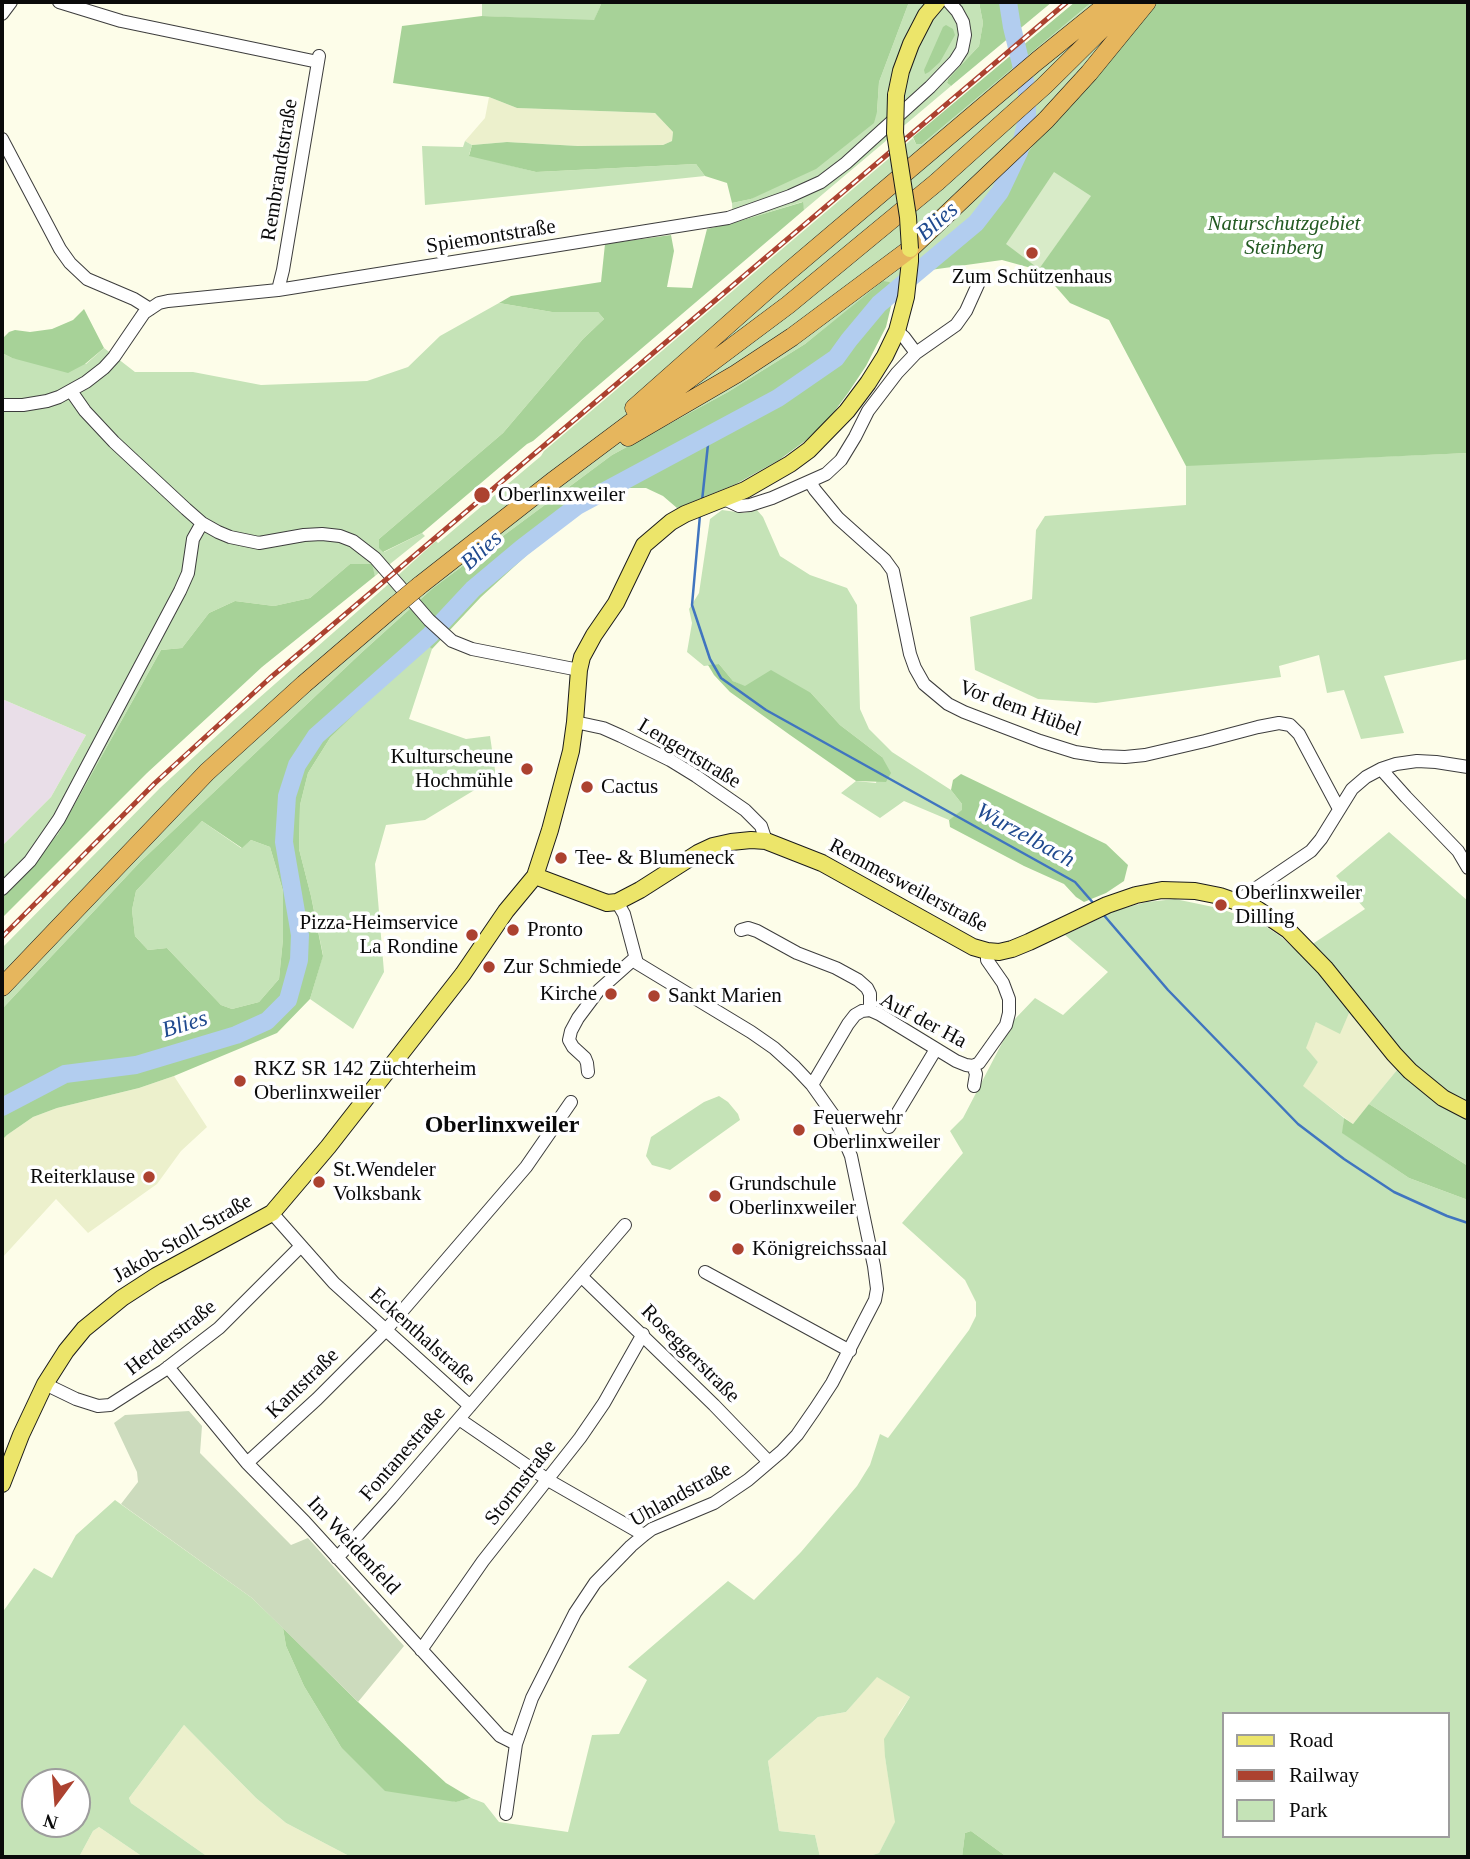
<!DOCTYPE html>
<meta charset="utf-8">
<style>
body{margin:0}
#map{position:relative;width:1470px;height:1859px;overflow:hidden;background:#fdfde9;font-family:"Times New Roman",serif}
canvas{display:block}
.frame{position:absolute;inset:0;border:4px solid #0a0a0a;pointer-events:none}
.legend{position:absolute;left:1222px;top:1712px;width:228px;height:126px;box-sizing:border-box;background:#fff;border:2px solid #9d9d9d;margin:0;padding:9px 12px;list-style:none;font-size:21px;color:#0a0a0a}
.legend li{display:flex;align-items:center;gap:14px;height:35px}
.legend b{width:35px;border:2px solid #9d9d9d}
.north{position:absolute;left:21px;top:1768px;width:70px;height:70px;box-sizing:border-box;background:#fff;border:2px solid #9d9d9d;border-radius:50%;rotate:196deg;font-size:19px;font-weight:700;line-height:28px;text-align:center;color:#0a0a0a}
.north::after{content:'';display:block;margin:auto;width:24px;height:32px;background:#ac4230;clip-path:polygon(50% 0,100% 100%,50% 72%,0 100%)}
</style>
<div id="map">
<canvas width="1470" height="1859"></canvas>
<div class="frame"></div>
<ul class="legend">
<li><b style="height:9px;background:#ece56a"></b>Road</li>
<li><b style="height:9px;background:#ac4230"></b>Railway</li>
<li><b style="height:19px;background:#c5e3b7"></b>Park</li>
</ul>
<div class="north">N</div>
</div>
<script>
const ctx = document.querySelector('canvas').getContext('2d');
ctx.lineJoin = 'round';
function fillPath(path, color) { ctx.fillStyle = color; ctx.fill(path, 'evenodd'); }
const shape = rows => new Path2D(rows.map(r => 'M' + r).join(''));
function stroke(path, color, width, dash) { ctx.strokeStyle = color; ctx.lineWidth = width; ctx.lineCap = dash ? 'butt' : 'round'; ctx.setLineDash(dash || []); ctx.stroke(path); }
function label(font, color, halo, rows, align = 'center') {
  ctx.font = font + ' "Times New Roman",serif'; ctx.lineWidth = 7; ctx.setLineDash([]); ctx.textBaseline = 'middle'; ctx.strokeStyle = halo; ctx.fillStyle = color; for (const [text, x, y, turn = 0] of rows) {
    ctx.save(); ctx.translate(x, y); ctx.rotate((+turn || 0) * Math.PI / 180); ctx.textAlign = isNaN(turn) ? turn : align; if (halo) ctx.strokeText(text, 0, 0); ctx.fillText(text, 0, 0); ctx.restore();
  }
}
fillPath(shape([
 [2,699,86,735,51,797,2,846]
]), '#e9dee8');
fillPath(shape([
 [489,97,517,108,655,113,673,132,672,141,663,145,578,146,507,142,472,145,465,141,485,118],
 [1349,1013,1397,1070,1353,1124,1302,1086,1318,1062,1305,1048,1316,1022],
 [174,1076,207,1127,181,1151,157,1184,88,1233,56,1199,2,1258,2,1140,7,1135,33,1117,57,1108,139,1088],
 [877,1676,910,1697,899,1713,885,1757,896,1821,879,1853,866,1857,820,1857,815,1835,779,1831,768,1761,818,1717,846,1712],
 [184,1725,256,1798,286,1823,351,1857,208,1857,131,1803,129,1798],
 [99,1827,143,1857,79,1857,93,1831]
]), '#ecf0cc');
fillPath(shape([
 [482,2,602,2,594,21,482,16],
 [909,2,979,2,983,23,979,46,948,79,947,83,951,86,804,210,802,202,733,223,732,203,751,199,877,112,879,82],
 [1092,2,1155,2,1073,102,1035,143,998,190,975,215,925,261,923,271,896,285,893,298,893,285,883,282,805,344,728,392,612,455,433,588,360,654,140,862,2,1009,2,948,160,788,234,720,384,588,436,541,438,543,541,456,544,451,913,138,916,144,922,144],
 [465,141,472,145,469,155,536,172,696,164,705,176,425,205,422,146,463,147],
 [499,303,552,312,598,312,604,319,583,339,503,433,379,539,384,552,422,533,425,536,375,576,371,564,350,564,310,598,274,606,235,601,209,613,182,648,161,650,58,834,2,895,2,846,51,797,86,735,2,699,2,353,12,358,86,364,104,348,135,372,193,372,261,385,367,381,408,367,440,336],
 [1468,453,1468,659,1384,676,1404,733,1361,739,1344,690,1327,693,1319,655,1279,666,1281,677,1096,703,1038,699,975,670,970,617,1032,599,1036,530,1045,516,1186,505,1186,466,1188,465],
 [722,510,744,513,757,510,763,517,780,556,810,575,847,588,857,605,860,709,869,729,892,752,951,790,962,804,962,811,949,820,904,801,880,818,841,793,856,781,876,783,882,757,840,725,811,693,755,681,745,687,733,681,719,664,704,666,687,652,692,623,689,609,699,593,710,519],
 [426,643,432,649,409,719,466,739,490,736,496,777,425,820,386,825,375,864,384,972,353,1029,310,999,323,955,311,896,299,849,300,805,308,773,330,738],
 [202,821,241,848,251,840,270,847,283,891,283,939,279,979,259,1002,232,1009,221,1005,167,948,148,950,135,936,132,910,136,891],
 [1389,832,1468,901,1468,1166,1369,1104,1397,1070,1349,1013,1340,1034,1316,1022,1306,1048,1318,1062,1303,1086,1344,1118,1343,1133,1409,1178,1468,1200,1468,1857,1007,1857,971,1831,965,1833,962,1857,866,1857,879,1853,895,1822,885,1757,884,1739,910,1697,877,1677,846,1712,818,1717,768,1761,779,1831,815,1835,820,1857,351,1857,286,1823,256,1798,184,1725,129,1798,131,1803,208,1857,143,1857,99,1827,93,1831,79,1857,2,1857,2,1613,34,1568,52,1578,76,1535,115,1500,252,1598,283,1628,286,1646,304,1686,341,1747,455,1802,471,1798,484,1803,499,1822,568,1832,592,1735,619,1734,647,1680,628,1667,728,1581,754,1600,801,1552,857,1486,870,1465,880,1434,888,1438,969,1330,976,1316,976,1302,965,1280,902,1223,963,1153,950,1131,963,1118,1014,1020,1035,998,1063,1015,1108,972,1065,935,1117,910,1147,902,1175,899,1218,908,1259,922,1280,936,1299,953,1365,909,1336,876],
 [1223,1714,1447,1714,1447,1836,1223,1836],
 [35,1782,77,1782,77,1824,35,1824],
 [719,1096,728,1102,738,1114,740,1120,670,1170,652,1165,646,1156,651,1137,704,1102]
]), '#c5e3b7');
fillPath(shape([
 [602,2,909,2,879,82,877,112,874,123,816,169,751,199,732,203,727,183,705,176,696,164,536,172,469,156,472,145,507,142,578,146,663,145,672,141,673,132,655,113,517,108,489,97,393,83,402,26,482,16,594,20],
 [979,2,1052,2,951,86,947,83,948,79,979,46,983,23],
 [1075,2,1092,2,922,144,916,144,913,137],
 [1155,2,1468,2,1468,453,1186,466,1109,320,1070,303,1042,271,1002,260,923,271,925,261,936,249,975,215,998,190,1035,143,1073,102],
 [946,25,953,29,955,35,940,62,929,72,925,74,924,70,943,27],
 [803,202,804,210,533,441,527,444,422,533,383,552,379,548,379,539,503,433,583,339,604,319,598,312,552,312,499,303,511,296,601,282,605,244,671,235,674,251,667,287,692,288,707,229,733,223],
 [883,281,889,282,893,285,893,298,886,327,866,366,848,393,828,420,805,441,779,460,736,484,677,508,663,496,646,488,628,488,582,512,527,555,481,597,432,649,426,644,330,738,308,773,300,805,299,849,311,896,323,956,310,999,277,1033,174,1076,139,1088,57,1108,33,1117,7,1135,2,1140,2,1009,140,862,360,654,433,588,612,455,728,392,805,344],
 [202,821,242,848,251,840,270,847,283,891,283,939,279,979,259,1002,232,1009,221,1005,167,948,148,950,135,936,132,910,136,891],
 [84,309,104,348,85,364,68,373,12,358,2,353,2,339,9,332,15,330,30,332,52,329,73,320],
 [350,564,372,564,375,576,262,667,221,705,147,773,2,918,2,895,58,834,161,650,182,648,209,613,235,601,274,606,310,598],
 [719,664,733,681,745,686,771,670,811,693,840,725,882,757,891,773,886,782,856,781,790,735,730,692,714,675,708,665],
 [961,774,1106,844,1128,865,1124,881,1106,893,1084,902,1076,897,1064,884,1024,866,950,827,949,820,962,810,962,804,951,790,953,780],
 [1369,1104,1468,1166,1468,1200,1409,1178,1342,1133,1344,1118,1353,1124],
 [283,1628,358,1702,446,1783,471,1798,456,1802,385,1791,341,1747,304,1686,286,1646],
 [971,1831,1007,1857,962,1857,965,1833]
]), '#a7d298');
fillPath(shape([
 [189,1411,202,1426,200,1453,291,1545,308,1538,404,1646,358,1702,252,1598,121,1504,138,1482,137,1472,114,1423,125,1415]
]), '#ccdbbd');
fillPath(shape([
 [1054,172,1091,196,1039,269,1006,244]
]), '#d8ebc8');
stroke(shape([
 [702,501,709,435],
 [700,515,692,605,710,659,721,678,766,710,1075,882,1095,905],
 [1102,913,1168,990,1298,1124,1344,1159,1394,1192,1447,1216,1468,1223]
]), '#4075bf', 2.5);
stroke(shape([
 [2,1107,65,1074,136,1065,236,1035,267,1021,288,1000,299,960,300,935,284,842,287,796,297,765,316,736,430,635,473,589,522,548,577,506,778,398,836,358,849,340,879,304,976,223,1000,192,1019,152,1027,120,1027,89,1012,27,1008,2]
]), '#b2cdef', 18);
const minor = shape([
 [59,2,121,21,318,62],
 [2,14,11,2],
 [2,139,60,249,70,263,87,279,134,299,150,309],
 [278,290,283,270,319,56],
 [897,331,904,337,916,353],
 [71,391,85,411,114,442,186,509,202,523,218,532,230,537,259,543,304,535,322,534,340,536,353,541,375,558,429,620,452,641,472,649,579,670],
 [2,405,23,405,47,401,59,397,86,382,104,368,114,357,144,313,159,303,168,301,278,290,728,218,790,196,821,182,846,163,930,87,955,61,962,50,965,35,963,22,957,11,949,2],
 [810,482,815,490,838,518,885,560,893,571,910,654,915,668,924,684,948,704,964,712,1040,741,1075,752,1101,756,1125,757,1145,755,1205,741,1258,727,1279,723,1290,725,1299,734,1339,809],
 [724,499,739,506,750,505,772,498,826,474,841,460,855,437,868,411,897,373,916,353,956,325,966,311,980,280],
 [575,722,603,728,621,736,670,760,696,776,745,810,761,826,766,841],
 [1381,769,1406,797,1458,851,1468,868],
 [2,889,30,861,59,819,180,591,188,573,193,539,202,523],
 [1241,902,1245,896,1255,889,1311,851,1321,839,1352,789,1366,777,1381,769,1396,764,1417,761,1436,762,1468,767],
 [741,930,748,928,757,931,797,953,836,968,858,980,867,988,870,994,870,1010],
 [973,1066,976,1074,974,1086],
 [588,1072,587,1063,585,1058,573,1047,569,1040,571,1031,578,1018,599,990,635,958],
 [812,1085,848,1024,855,1015,862,1011,870,1010,879,1014,956,1061,966,1065,973,1066,979,1063,1006,1025,1009,1013,1009,999,1003,983,987,960,987,951],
 [889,1127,936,1049],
 [272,1213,334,1283,470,1406],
 [705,1272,850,1351],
 [581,1276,714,1405,769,1462],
 [168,1367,247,1463,305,1522,500,1736,516,1744],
 [45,1384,76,1399,98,1406,110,1405,163,1371,219,1328,301,1246],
 [459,1419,548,1480,644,1535],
 [247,1463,317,1399,385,1331,526,1167,571,1102],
 [337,1558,391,1498,625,1225],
 [421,1650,483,1561,580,1438,604,1403,643,1334],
 [506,1814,516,1744,532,1698,575,1613,595,1583,631,1546,644,1535,652,1529,714,1503,748,1480,782,1451,797,1435,815,1409,832,1383,875,1300,877,1289,874,1266,851,1156,834,1116,812,1085,795,1067,774,1048,751,1032,637,963,624,914,617,902]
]);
const major = shape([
 [896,95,901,71,911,44,926,15,937,2],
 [535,876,607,903,617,902,640,890,698,853,713,846,731,842,751,840,766,841,822,863,973,947,987,951,999,952,1012,949,1029,942,1107,905,1136,895,1162,890,1195,891,1220,896,1257,909,1288,930,1325,968,1394,1054,1410,1071,1443,1098,1468,1111],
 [2,1484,21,1435,45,1384,66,1351,84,1329,122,1298,156,1276,272,1213,328,1147,463,974,506,911,535,876,550,830,571,751,575,722,579,670,582,657,594,635,616,603,644,545,671,522,685,514,745,490,790,464,809,450,847,411,868,383,885,356,897,331,906,297,910,261,910,249]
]);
const highway = shape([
 [634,408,774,284,1037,61,1110,2],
 [628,437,736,374,792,337,910,249,1046,120,1089,73,1147,2],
 [419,586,553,481,788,305,937,182,997,128,1044,86,1129,2],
 [2,987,207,772,304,684,395,606]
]);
stroke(minor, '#3d3d3d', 14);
stroke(major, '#1b1b1b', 18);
stroke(highway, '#1b1b1b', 19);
stroke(minor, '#fff', 12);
stroke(major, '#ece56a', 16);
stroke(highway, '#e6b65d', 18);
const rail = shape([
 [2,937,155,783,270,678,1067,2]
]);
stroke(rail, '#ac4230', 5);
stroke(rail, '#fff', 2.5, [8]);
const majorBridge = shape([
 [896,95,895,133,908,217,910,249]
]);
const highwayBridge = shape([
 [395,606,419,586]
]);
stroke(majorBridge, '#1b1b1b', 18, []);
stroke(highwayBridge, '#1b1b1b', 19, []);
stroke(majorBridge, '#ece56a', 16);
stroke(highwayBridge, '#e6b65d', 18);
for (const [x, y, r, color] of [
 [1032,253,7,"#ac4230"],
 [482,495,9,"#ac4230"],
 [527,769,7,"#ac4230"],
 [587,787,7,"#ac4230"],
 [561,858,7,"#ac4230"],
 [1221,905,7,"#ac4230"],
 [513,930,7,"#ac4230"],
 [472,935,7,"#ac4230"],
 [489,967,7,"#ac4230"],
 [611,994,7,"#ac4230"],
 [654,996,7,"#ac4230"],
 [240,1081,7,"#ac4230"],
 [799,1130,7,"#ac4230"],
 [149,1177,7,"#ac4230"],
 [319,1182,7,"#ac4230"],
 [715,1196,7,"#ac4230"],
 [738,1249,7,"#ac4230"]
]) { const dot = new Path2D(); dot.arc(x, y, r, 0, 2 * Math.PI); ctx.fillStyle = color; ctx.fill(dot); stroke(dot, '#fff', 2.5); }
label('21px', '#0a0a0a', '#fff', [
 ["Rembrandtstraße",280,170,-81],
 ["Spiemontstraße",491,237,-9],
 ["Vor dem Hübel",1020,709,20],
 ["Lengertstraße",689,754,31],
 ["Remmesweilerstraße",908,886,28],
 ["Auf der Ha",923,1021,28],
 ["Jakob-Stoll-Straße",183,1239,-30],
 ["Eckenthalstraße",422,1337,42],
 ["Herderstraße",171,1338,-38],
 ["Roseggerstraße",690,1354,45],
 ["Kantstraße",303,1384,-44],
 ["Fontanestraße",403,1454,-49],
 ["Stormstraße",521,1483,-52],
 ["Uhlandstraße",681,1495,-29],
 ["Im Weidenfeld",353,1546,47]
]);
label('italic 21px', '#235a22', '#fff', [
 ["Naturschutzgebiet",1284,224],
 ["Steinberg",1284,248]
]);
label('21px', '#0a0a0a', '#fff', [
 ["Zum Schützenhaus",1032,277,"center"],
 ["Oberlinxweiler",498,495],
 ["Kulturscheune",513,757,"right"],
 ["Hochmühle",513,781,"right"],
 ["Cactus",601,787],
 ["Tee- & Blumeneck",575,858],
 ["Oberlinxweiler",1235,893],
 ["Dilling",1235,917],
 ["Pizza-Heimservice",458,923,"right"],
 ["La Rondine",458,947,"right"],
 ["Pronto",527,930],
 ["Zur Schmiede",503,967],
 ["Kirche",597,994,"right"],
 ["Sankt Marien",668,996],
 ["RKZ SR 142 Züchterheim",254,1069],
 ["Oberlinxweiler",254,1093],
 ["Feuerwehr",813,1118],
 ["Oberlinxweiler",813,1142],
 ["St.Wendeler",333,1170],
 ["Volksbank",333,1194],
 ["Reiterklause",135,1177,"right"],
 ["Grundschule",729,1184],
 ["Oberlinxweiler",729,1208],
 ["Königreichssaal",752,1249]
], 'left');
label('italic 23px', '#204a8f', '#fff', [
 ["Blies",938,222,-41],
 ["Blies",482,551,-42],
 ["Wurzelbach",1025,836,29],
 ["Blies",185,1025,-17]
]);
label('bold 24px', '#0a0a0a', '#fff', [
 ["Oberlinxweiler",502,1126]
]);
</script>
